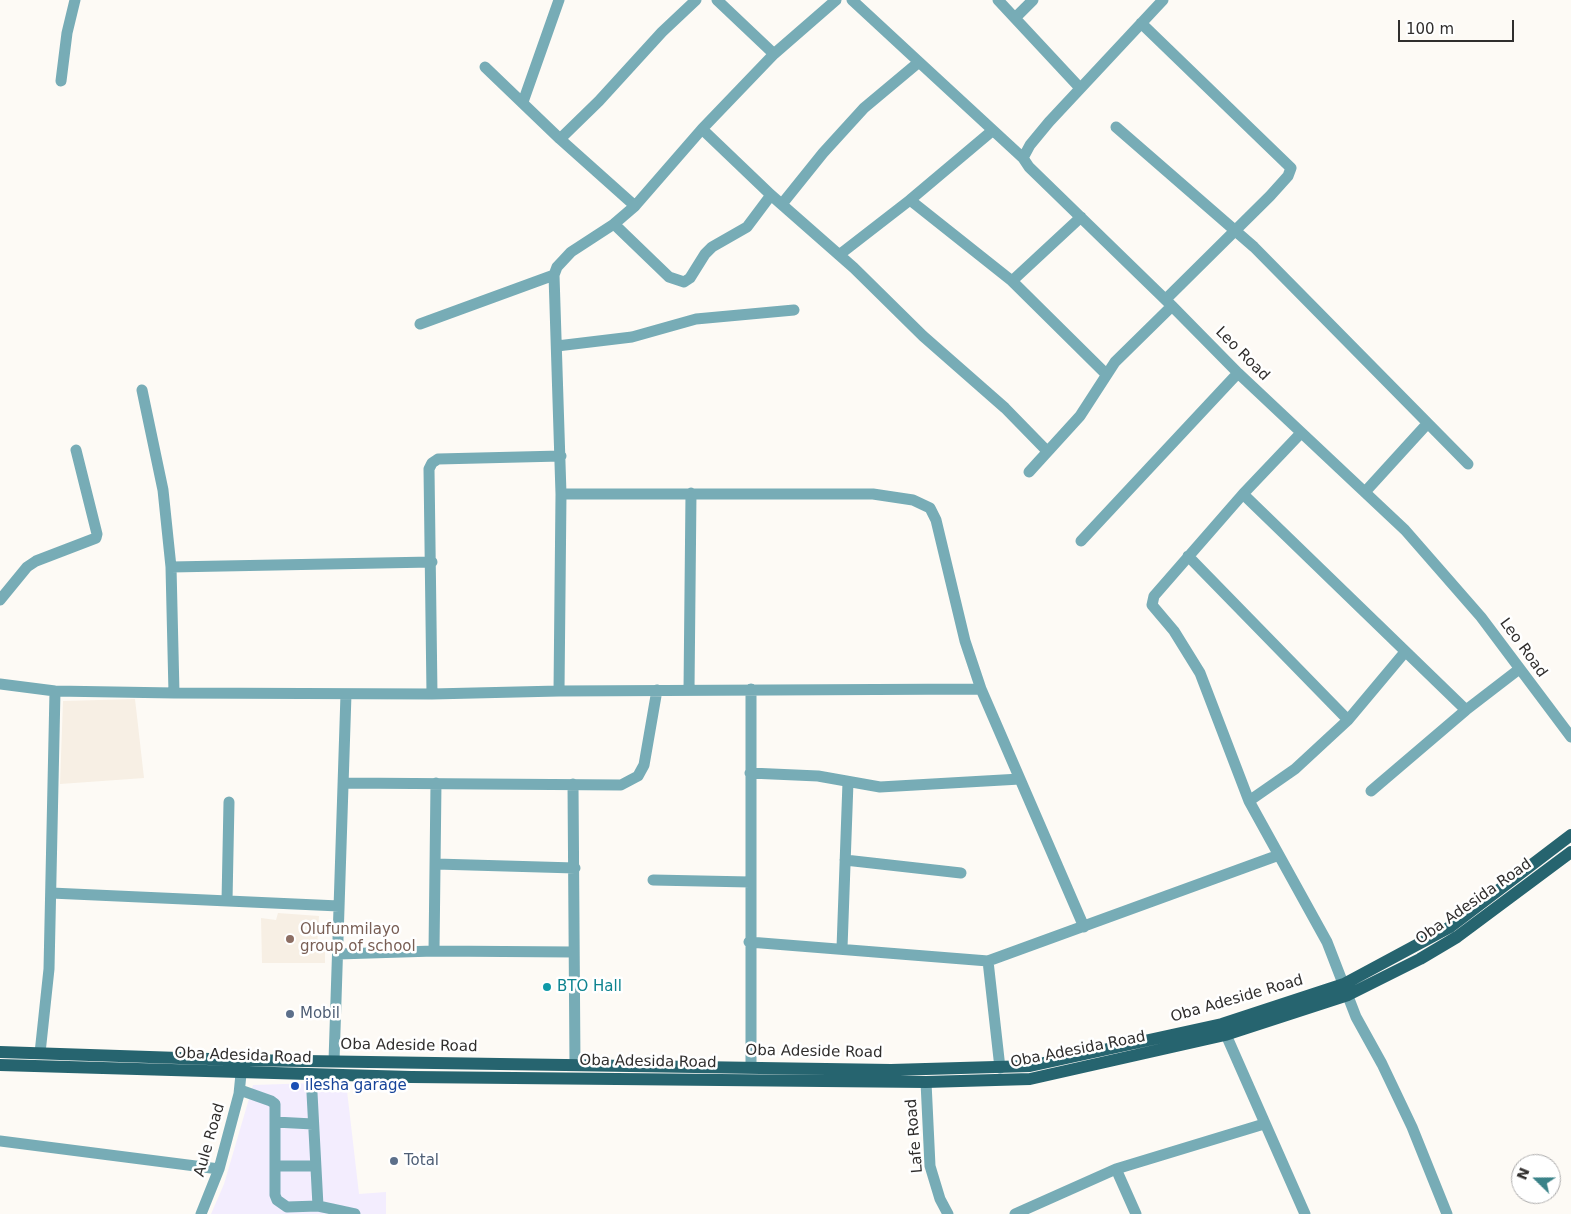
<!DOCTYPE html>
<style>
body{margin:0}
#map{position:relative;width:1571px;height:1214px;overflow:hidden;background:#fdfaf5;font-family:"DejaVu Sans",sans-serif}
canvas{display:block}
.north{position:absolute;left:1511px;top:1154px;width:50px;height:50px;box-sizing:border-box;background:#fff;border:1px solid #acabab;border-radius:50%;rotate:292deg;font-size:14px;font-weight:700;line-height:20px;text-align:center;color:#302e2d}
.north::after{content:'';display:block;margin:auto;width:18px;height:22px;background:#3a8288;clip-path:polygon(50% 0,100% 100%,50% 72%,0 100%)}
.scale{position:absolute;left:1398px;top:20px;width:116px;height:22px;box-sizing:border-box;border:2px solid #302e2d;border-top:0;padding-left:6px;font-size:15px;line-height:18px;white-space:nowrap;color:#302e2d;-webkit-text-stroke:4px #fff;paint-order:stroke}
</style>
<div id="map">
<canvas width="1571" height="1214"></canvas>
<div class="north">N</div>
<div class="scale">100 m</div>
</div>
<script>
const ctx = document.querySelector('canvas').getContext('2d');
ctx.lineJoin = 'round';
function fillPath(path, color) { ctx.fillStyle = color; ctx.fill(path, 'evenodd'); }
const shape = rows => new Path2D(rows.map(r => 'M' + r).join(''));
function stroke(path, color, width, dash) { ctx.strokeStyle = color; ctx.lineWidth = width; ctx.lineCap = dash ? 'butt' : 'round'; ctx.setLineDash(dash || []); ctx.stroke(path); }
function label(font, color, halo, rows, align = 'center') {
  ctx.font = font + ' "DejaVu Sans",sans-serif'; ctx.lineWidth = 5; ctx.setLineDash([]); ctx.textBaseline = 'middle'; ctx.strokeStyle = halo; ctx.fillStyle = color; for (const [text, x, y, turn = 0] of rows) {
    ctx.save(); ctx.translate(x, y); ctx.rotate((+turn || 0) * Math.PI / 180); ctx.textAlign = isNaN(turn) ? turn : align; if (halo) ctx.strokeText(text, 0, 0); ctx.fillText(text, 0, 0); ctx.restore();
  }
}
fillPath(shape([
 [346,1082,359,1194,386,1192,386,1214,211,1214,224,1184,253,1085]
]), '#f3edfe');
fillPath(shape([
 [135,699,144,778,60,784,63,701],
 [278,913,319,916,317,947,325,947,325,963,262,963,261,918,276,920]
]), '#f7efe4');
stroke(shape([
 [717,0,774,54],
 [998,0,1080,88],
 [1163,0,1049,122,1030,145,1023,158,1029,167,1172,306,1238,373,1405,530,1481,617,1571,737],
 [1016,17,1033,0],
 [1141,23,1291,168,1288,176,1270,196,1166,299],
 [919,62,1023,158],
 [485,67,560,139,635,206],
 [61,81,67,33,75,0],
 [523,102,559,0],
 [1116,127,1254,247,1468,464],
 [702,129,771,195,854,268,923,336,1005,408,1047,451],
 [560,139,599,101,662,32,696,0],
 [910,200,1012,281,1106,374],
 [782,204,823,153,864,108,919,62,852,0],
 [614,224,669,277,684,282,690,278,705,254,712,247,747,227,771,195],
 [839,255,910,200,992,131],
 [1012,281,1081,217],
 [420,324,554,275],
 [557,346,632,337,696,319,794,310],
 [142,390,163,490,171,567,174,693],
 [1301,433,1243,494,1154,596,1152,605,1174,631,1200,673,1249,801,1327,942,1356,1017,1382,1064,1412,1127,1447,1214],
 [1029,472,1080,416,1115,362,1172,306],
 [1365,492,1427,424],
 [561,494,873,494,913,500,930,508,936,520,965,641,981,689,1084,927],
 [1243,494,1466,710],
 [1081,541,1238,373],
 [1188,556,1348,720],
 [171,567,432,562],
 [0,600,27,567,36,561,96,538,97,534,76,450],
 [0,684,55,691,174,693,432,694,559,691,981,689],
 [689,690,691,493],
 [559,691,561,494,554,275,557,267,571,252,614,224,635,206,702,129,774,54,836,0],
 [432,694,429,469,432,463,438,459,561,456],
 [750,773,818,776,880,787,1020,779],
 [344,783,621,785,638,776,644,765,657,690],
 [573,784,575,1065],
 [1371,791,1466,710,1518,670],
 [1249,801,1295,769,1348,720,1405,652],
 [845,860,961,873],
 [436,864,575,868],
 [653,880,750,882],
 [51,893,339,906],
 [227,901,229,802],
 [749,942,988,961,1279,855],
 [842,948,848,782],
 [434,951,436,783],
 [338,954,434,951,573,952],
 [988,961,1000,1068],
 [1223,1028,1305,1214],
 [40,1053,49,969,55,691],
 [334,1061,346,694],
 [751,1067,751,689],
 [311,1074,318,1206,355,1214],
 [926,1082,930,1166,940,1199,948,1214],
 [240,1090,271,1101,275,1104,275,1195,277,1200,287,1207,318,1206],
 [275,1122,313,1124],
 [0,1141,219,1169],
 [275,1166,315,1166],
 [1116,1169,1136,1214],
 [201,1214,219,1169,239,1094,241,1074],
 [1015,1214,1116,1169,1264,1124]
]), '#77acb6', 11);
stroke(shape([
 [0,1052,239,1060,891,1070,1030,1066,1222,1024,1344,984,1450,927,1571,835],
 [0,1065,411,1077,926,1082,1030,1079,1225,1035,1348,995,1420,959,1457,937,1571,852]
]), '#26646f', 12);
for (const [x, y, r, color] of [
 [290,939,5,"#8d6e63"],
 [547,987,5,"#0f9aa8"],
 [290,1014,5,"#5c6f8a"],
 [295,1086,5,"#1a4fb4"],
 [394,1161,5,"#5c6f8a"]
]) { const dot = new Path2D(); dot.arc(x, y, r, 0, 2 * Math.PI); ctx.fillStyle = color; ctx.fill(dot); stroke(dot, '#fff', 2); }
label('15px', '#302e2d', '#fff', [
 ["Leo Road",1242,354,45],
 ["Leo Road",1523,648,54],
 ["Oba Adesida Road",1474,902,-35],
 ["Oba Adeside Road",1237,999,-16],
 ["Oba Adeside Road",409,1046,1],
 ["Oba Adesida Road",1078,1050,-11],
 ["Oba Adeside Road",814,1052,1],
 ["Oba Adesida Road",243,1056,2],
 ["Oba Adesida Road",648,1062,1],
 ["Lafe Road",915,1136,-95],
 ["Aule Road",210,1140,-74]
]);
label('15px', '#785e54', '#fff', [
 ["Olufunmilayo",300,930],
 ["group of school",300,947]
], 'left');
label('15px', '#0d838f', '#fff', [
 ["BTO Hall",557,987]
], 'left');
label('15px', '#4e5e75', '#fff', [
 ["Mobil",300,1014],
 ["Total",404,1161]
], 'left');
label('15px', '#164399', '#fff', [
 ["ilesha garage",305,1086]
], 'left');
</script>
